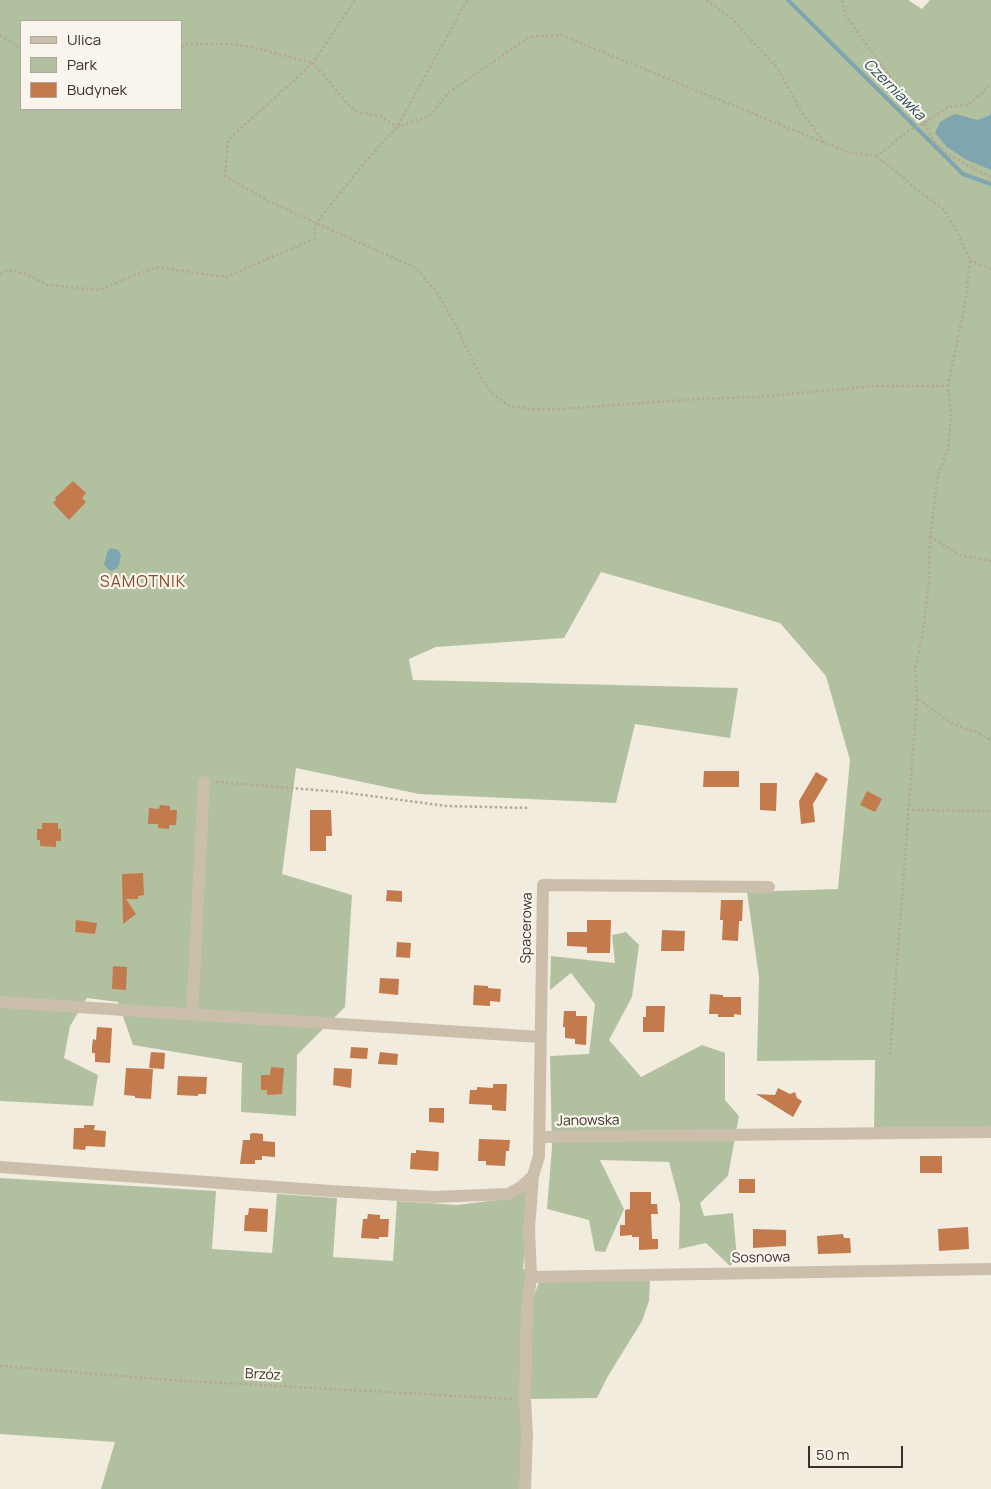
<!DOCTYPE html>
<meta charset="utf-8">
<style>
body{margin:0}
#map{position:relative;width:991px;height:1489px;overflow:hidden;background:#f2ecdf;font-family:Manrope,sans-serif}
canvas{display:block}
.legend{position:absolute;left:20px;top:20px;width:162px;height:90px;box-sizing:border-box;background:#faf5ec;border:1px solid #ada79e;margin:0;padding:6px 9px;list-style:none;font-size:15px;color:#39312a}
.legend li{display:flex;align-items:center;gap:10px;height:25px}
.legend b{width:25px;border:1px solid #ada79e}
.scale{position:absolute;left:808px;top:1446px;width:95px;height:22px;box-sizing:border-box;border:2px solid #39312a;border-top:0;padding-left:6px;font-size:15px;line-height:18px;white-space:nowrap;color:#39312a;-webkit-text-stroke:4px #faf5ec;paint-order:stroke}
</style>
<div id="map">
<canvas width="991" height="1489"></canvas>
<ul class="legend">
<li><b style="height:6px;background:#cbbeab"></b>Ulica</li>
<li><b style="height:14px;background:#b1c19f"></b>Park</li>
<li><b style="height:14px;background:#c37a4d"></b>Budynek</li>
</ul>
<div class="scale">50 m</div>
</div>
<script>
const ctx = document.querySelector('canvas').getContext('2d');
ctx.lineJoin = 'round';
function fillPath(path, color) { ctx.fillStyle = color; ctx.fill(path, 'evenodd'); }
const shape = rows => new Path2D(rows.map(r => 'M' + r).join(''));
function stroke(path, color, width, dash) { ctx.strokeStyle = color; ctx.lineWidth = width; ctx.lineCap = dash ? 'butt' : 'round'; ctx.setLineDash(dash || []); ctx.stroke(path); }
function label(font, color, halo, rows, align = 'center') {
  ctx.font = font + ' Manrope,sans-serif'; ctx.lineWidth = 4.5; ctx.setLineDash([]); ctx.textBaseline = 'middle'; ctx.strokeStyle = halo; ctx.fillStyle = color; for (const [text, x, y, turn = 0] of rows) {
    ctx.save(); ctx.translate(x, y); ctx.rotate((+turn || 0) * Math.PI / 180); ctx.textAlign = isNaN(turn) ? turn : align; if (halo) ctx.strokeText(text, 0, 0); ctx.fillText(text, 0, 0); ctx.restore();
  }
}
fillPath(shape([
 [0,0,908,0,922,9,930,0,991,0,991,1132,874,1133,875,1060,757,1061,759,977,747,892,838,889,850,760,826,676,780,623,601,572,564,638,436,647,409,659,413,680,738,688,730,738,635,724,616,803,419,794,296,768,282,874,352,895,345,1007,297,1055,296,1116,241,1112,242,1063,133,1045,118,1002,87,998,70,1026,64,1058,98,1075,93,1106,0,1101],
 [21,21,181,21,181,109,21,109],
 [626,932,639,945,632,997,609,1040,641,1077,702,1045,725,1053,725,1100,739,1116,728,1176,700,1203,704,1216,733,1213,737,1259,730,1266,706,1243,679,1249,680,1204,669,1162,600,1160,624,1209,605,1252,595,1251,589,1220,547,1209,552,1147,550,1056,589,1054,595,1004,571,973,550,990,551,956,615,963,612,935],
 [0,1178,216,1191,212,1249,272,1253,277,1194,337,1198,333,1257,393,1261,397,1201,457,1205,497,1200,530,1184,523,1269,526,1269,522,1489,101,1489,115,1442,0,1434],
 [650,1280,649,1301,642,1321,608,1376,597,1398,530,1399,533,1298,539,1282]
]), '#b1c19f');
fillPath(shape([
 [991,111,991,170,965,159,947,147,935,133,940,122,955,114,978,120,990,115],
 [110,548,118,550,121,555,119,565,116,569,111,571,108,569,104,565,107,553]
]), '#7fa6af');
stroke(shape([
 [788,0,963,174,991,184]
]), '#7fa6af', 4);
fillPath(shape([
 [73,481,86,493,82,498,86,502,69,520,53,503,56,500,55,498],
 [704,771,739,771,739,787,703,787],
 [816,772,828,779,813,804,815,822,801,824,799,801],
 [760,783,777,783,776,811,760,810],
 [867,791,882,799,875,812,860,805],
 [160,805,170,806,170,810,177,810,176,825,169,825,169,829,158,828,158,824,148,824,149,808,159,809],
 [310,810,331,810,332,836,326,836,326,851,310,851],
 [42,823,58,823,58,829,61,829,61,841,56,841,56,847,40,846,40,840,37,840,37,829,42,829],
 [143,873,144,895,138,896,138,899,126,899,136,914,123,924,122,874],
 [387,890,402,891,402,902,386,901],
 [721,900,743,900,742,921,739,921,738,941,722,940,723,920,720,920],
 [76,920,97,923,95,934,75,932],
 [587,920,611,920,610,953,587,953,587,947,567,946,567,932,587,932],
 [662,930,685,931,684,951,661,951],
 [397,942,411,943,410,958,396,957],
 [113,966,127,967,126,990,112,989],
 [380,978,399,979,398,995,379,993],
 [474,985,488,986,488,988,501,989,500,1002,490,1001,490,1006,473,1005],
 [710,994,723,995,723,997,741,997,741,1015,734,1014,734,1017,718,1017,718,1014,709,1014],
 [646,1006,665,1006,664,1032,643,1032,643,1017,646,1017],
 [564,1011,576,1011,576,1016,587,1016,586,1045,575,1044,575,1039,565,1038,565,1027,563,1027],
 [97,1027,112,1028,110,1063,95,1062,95,1053,92,1053,92,1047,93,1039,96,1040],
 [351,1047,368,1048,367,1059,350,1058],
 [151,1052,165,1053,164,1069,149,1068],
 [380,1052,398,1054,397,1065,378,1064],
 [271,1067,284,1068,282,1094,267,1095,267,1090,261,1090,261,1075,270,1075],
 [126,1068,153,1069,151,1099,135,1098,135,1096,124,1095],
 [334,1068,352,1069,351,1088,333,1085],
 [178,1076,207,1077,206,1094,198,1094,198,1096,177,1095],
 [493,1084,507,1084,506,1111,492,1110,492,1105,469,1104,470,1090,477,1090,477,1087,493,1088],
 [778,1088,790,1094,795,1092,797,1098,802,1101,793,1117,756,1094,775,1095],
 [429,1108,444,1108,444,1123,429,1122],
 [84,1125,95,1125,94,1130,106,1131,105,1147,86,1146,85,1150,73,1149,74,1128,84,1128],
 [253,1133,263,1134,263,1141,275,1142,275,1157,262,1156,262,1160,255,1160,255,1164,240,1164,243,1140,250,1140,250,1134],
 [479,1139,510,1140,509,1151,506,1151,505,1166,486,1165,486,1161,478,1161],
 [416,1150,439,1152,438,1171,410,1169,411,1153,416,1153],
 [920,1156,942,1156,942,1173,920,1173],
 [739,1179,755,1179,755,1193,739,1193],
 [630,1192,651,1192,651,1204,657,1204,658,1214,651,1214,652,1239,658,1239,658,1249,639,1250,639,1237,632,1237,632,1235,620,1236,620,1225,625,1225,625,1210,630,1209],
 [249,1208,268,1209,267,1232,244,1231,245,1215,248,1215],
 [368,1214,380,1215,380,1219,389,1219,388,1237,379,1237,379,1239,361,1238,363,1219,367,1219],
 [968,1227,969,1249,939,1251,938,1229],
 [753,1229,786,1230,786,1246,753,1248],
 [843,1234,844,1238,850,1238,851,1253,818,1254,817,1236]
]), '#c37a4d');
stroke(shape([
 [355,0,313,63,354,111,380,116,397,127,430,116,448,93,529,37,561,35,825,143],
 [706,0,731,18,778,69,801,111,825,143,848,152,875,156,897,172,916,189,944,210,957,232,970,261,991,269],
 [842,0,845,15,924,123,933,140,945,152,966,165,991,177],
 [0,35,21,48],
 [181,47,188,44,232,44,251,47,313,63],
 [313,63,228,140,225,176,272,203,416,268,436,291,455,324,482,380,492,393,509,406,532,409,560,409,698,399,757,397,875,386,948,386],
 [876,157,908,131,924,123,948,107,969,105,991,84],
 [970,261,966,298,948,386,951,416,948,450,938,475,930,536,929,581,923,632,915,669,917,698,953,724,979,733,991,740],
 [0,274,9,270,25,274,48,285,98,290,156,267,226,277,314,239,316,223,366,161,397,127,467,0],
 [930,536,960,555,991,561],
 [216,782,341,792,446,806,530,808],
 [907,810,991,811],
 [890,1055,917,698],
 [0,1366,170,1380,512,1399]
]), '#b6a895', 2.5, [2.5, 2.5]);
stroke(shape([
 [0,1002,540,1037],
 [192,1014,204,782],
 [539,1137,991,1132],
 [0,1167,331,1191,434,1197,508,1194,521,1187,533,1176],
 [531,1277,991,1269],
 [525,1489,527,1434,525,1400,527,1308,531,1277,529,1229,533,1176,539,1156,543,885,769,887]
]), '#cbbeab', 12);
label('14px', '#39312a', '#faf5ec', [
 ["Spacerowa",527,928,-89],
 ["Janowska",588,1121,-1],
 ["Sosnowa",761,1258,-1],
 ["Brzóz",263,1375,3]
]);
label('italic 15px', '#204d59', '#faf5ec', [
 ["Czerniawka",894,90,45]
]);
ctx.letterSpacing = '1px';
label('16px', '#864a25', '#faf5ec', [
 ["SAMOTNIK",143,583]
]);
ctx.letterSpacing = '0px';
</script>
